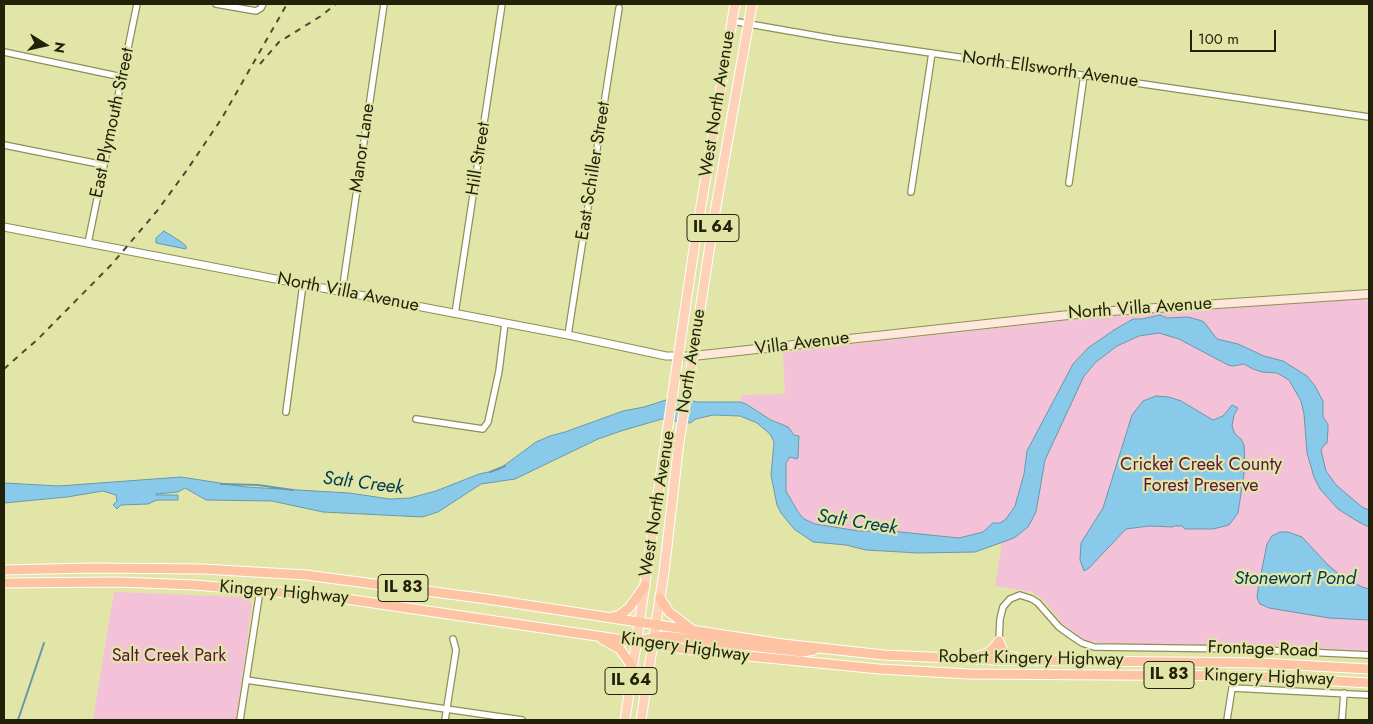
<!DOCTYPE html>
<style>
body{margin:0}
#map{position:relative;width:1373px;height:724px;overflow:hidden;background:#e2e5a8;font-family:Jost,sans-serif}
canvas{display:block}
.frame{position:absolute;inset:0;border:5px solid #22220a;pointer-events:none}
.north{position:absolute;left:20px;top:20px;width:50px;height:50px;-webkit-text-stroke:4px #e2e5a8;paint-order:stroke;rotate:100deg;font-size:14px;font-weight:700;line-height:20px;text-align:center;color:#22220a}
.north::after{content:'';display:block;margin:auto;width:18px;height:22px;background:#22220a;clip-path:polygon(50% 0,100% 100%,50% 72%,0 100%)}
.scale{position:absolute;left:1190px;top:30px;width:86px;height:22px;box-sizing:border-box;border:2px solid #22220a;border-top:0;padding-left:6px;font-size:15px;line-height:18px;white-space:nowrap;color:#22220a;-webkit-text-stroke:4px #e2e5a8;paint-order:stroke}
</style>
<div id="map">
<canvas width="1373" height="724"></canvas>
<div class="frame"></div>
<div class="north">N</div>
<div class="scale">100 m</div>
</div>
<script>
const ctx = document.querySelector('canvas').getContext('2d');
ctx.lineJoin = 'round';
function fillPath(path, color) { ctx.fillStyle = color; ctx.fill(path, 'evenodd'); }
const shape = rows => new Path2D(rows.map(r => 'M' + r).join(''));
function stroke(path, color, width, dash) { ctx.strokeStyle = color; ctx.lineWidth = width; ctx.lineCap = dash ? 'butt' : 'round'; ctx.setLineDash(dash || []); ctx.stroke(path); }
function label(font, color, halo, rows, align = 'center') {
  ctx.font = font + ' Jost,sans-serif'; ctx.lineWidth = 4.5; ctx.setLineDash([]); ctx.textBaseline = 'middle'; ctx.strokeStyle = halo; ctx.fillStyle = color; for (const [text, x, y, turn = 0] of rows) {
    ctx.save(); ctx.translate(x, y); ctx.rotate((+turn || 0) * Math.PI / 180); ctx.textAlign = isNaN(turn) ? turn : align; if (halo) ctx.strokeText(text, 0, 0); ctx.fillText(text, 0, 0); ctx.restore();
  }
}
fillPath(shape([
 [1369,299,1369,651,1262,645,1110,644,1088,641,1079,637,1062,623,1045,602,1032,592,995,586,1002,542,983,532,959,538,891,531,859,531,815,524,804,519,798,512,786,491,786,463,790,457,794,458,798,457,800,439,797,435,791,432,788,427,782,425,751,407,740,402,741,395,785,394,783,352,1103,316,1204,308],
 [114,592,243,597,250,600,252,606,236,720,93,720]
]), '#f4c2d8');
const water = shape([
 [164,231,180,241,186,246,186,249,156,243,156,238,164,231],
 [1160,315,1167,318,1188,317,1199,320,1204,322,1217,339,1238,344,1264,356,1283,361,1307,376,1315,386,1323,401,1323,417,1328,424,1328,429,1327,443,1324,445,1321,450,1326,471,1336,485,1362,507,1369,510,1369,527,1357,521,1338,509,1320,489,1314,477,1307,453,1304,414,1301,401,1289,380,1277,373,1262,372,1253,369,1244,364,1233,366,1228,365,1179,339,1159,333,1139,336,1117,346,1096,362,1084,376,1045,460,1036,512,1028,527,1014,538,975,552,918,553,866,550,846,545,813,542,794,529,781,513,777,505,771,475,774,442,770,434,757,423,740,416,713,415,696,419,690,423,662,419,621,431,598,439,515,479,481,484,438,512,422,517,323,512,272,501,206,500,185,488,178,492,156,494,156,495,178,495,178,500,157,500,148,504,121,505,117,509,113,505,117,501,116,495,103,491,67,497,4,503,4,483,59,486,181,477,246,487,349,493,390,499,410,498,436,491,479,474,498,470,536,442,550,436,565,432,623,411,644,407,666,400,686,400,698,402,740,402,746,404,771,420,788,427,794,435,799,436,798,457,797,459,790,457,786,463,786,491,798,512,804,519,815,524,859,531,891,531,959,538,983,532,993,523,1000,523,1006,519,1015,506,1024,474,1027,451,1073,364,1088,348,1114,330,1133,319,1142,319,1160,315],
 [1156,396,1169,397,1181,401,1213,420,1223,416,1232,405,1238,408,1234,415,1232,426,1235,434,1241,439,1244,445,1245,467,1238,513,1229,525,1213,529,1185,529,1182,526,1174,526,1173,527,1149,526,1126,529,1089,568,1084,571,1080,560,1081,543,1103,508,1132,415,1143,401,1156,396],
 [1280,532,1288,532,1302,537,1328,565,1339,574,1362,587,1369,589,1369,620,1329,618,1269,608,1260,604,1257,598,1258,589,1267,544,1272,536,1280,532]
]);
fillPath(water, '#89caeb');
stroke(water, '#6a98a8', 1);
stroke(shape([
 [490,472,505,466],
 [221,484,258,485,293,490],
 [18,720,44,643]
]), '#6a98a8', 2);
const minor = shape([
 [216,4,256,11,261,8,263,4],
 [732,21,835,39,1369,117],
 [4,52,122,77],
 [4,145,104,165],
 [1069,183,1084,75],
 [911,192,932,53],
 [88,243,137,4],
 [342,292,384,4],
 [455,314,502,4],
 [568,335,619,8],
 [286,412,303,284],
 [416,419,483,429,488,422,499,371,505,323],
 [999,641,1000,619,1003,607,1010,599,1020,595,1032,599,1038,603,1059,627,1073,637,1082,643,1094,647,1240,649,1369,655],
 [246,680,522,720],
 [240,720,260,590],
 [445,720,456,650,453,639],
 [1227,720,1232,688,1369,695],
 [1342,720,1344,693]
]);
const tertiary = shape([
 [4,227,568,335,666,356,693,356]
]);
const secondary = shape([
 [693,356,1096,312,1369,294]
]);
const primary = shape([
 [625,720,695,242,735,4],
 [641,720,664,572,679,442,693,356,715,212,752,4]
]);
const trunk = shape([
 [4,570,92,568,203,569,306,575,487,599,783,644,884,655,996,660,1260,663,1369,669],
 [4,583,119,582,195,585,333,597,698,651,879,669,969,674,1252,676,1369,683],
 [660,598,669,612,690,628],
 [612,617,618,616,629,608,645,586],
 [602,639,620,649,629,662,632,670],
 [642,640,664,636,802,652,814,650],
 [999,641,1004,653,1007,656,1017,658],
 [975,657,986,654,993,649,999,641]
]);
stroke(minor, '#8d9055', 8);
stroke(tertiary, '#8d9055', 9);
stroke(secondary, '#8d9055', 10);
stroke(primary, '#fff', 11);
stroke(trunk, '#fff', 11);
stroke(minor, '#fff', 5.5);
stroke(tertiary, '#fff', 7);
stroke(secondary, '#fee8dc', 8);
stroke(primary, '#fed2b9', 9);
stroke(trunk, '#fec3a2', 9);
stroke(shape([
 [260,64,279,42,321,16,336,4],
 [4,369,39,338,112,264,157,211,187,170,222,118,287,4]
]), '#4c4d2d', 2, [6, 6]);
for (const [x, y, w] of [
 [713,228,52],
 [403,588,50],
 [1169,675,50],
 [631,681,52]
]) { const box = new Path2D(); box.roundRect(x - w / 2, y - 13.5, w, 27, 4); ctx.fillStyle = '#e2e5a8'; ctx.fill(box); stroke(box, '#22220a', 1); }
label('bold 16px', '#22220a', null, [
 ["IL 64",713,228],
 ["IL 83",403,588],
 ["IL 83",1169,675],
 ["IL 64",631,681]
]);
label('18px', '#22220a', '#e2e5a8', [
 ["North Ellsworth Avenue",1050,70,8],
 ["West North Avenue",718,104,-81],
 ["East Plymouth Street",113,123,-78],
 ["Manor Lane",363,148,-82],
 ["Hill Street",479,159,-81],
 ["East Schiller Street",594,171,-81],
 ["North Villa Avenue",348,293,11],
 ["North Villa Avenue",1140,309,-4],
 ["Villa Avenue",802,344,-7],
 ["North Avenue",692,361,-81],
 ["West North Avenue",658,504,-81],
 ["Kingery Highway",284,593,5],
 ["Kingery Highway",685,648,8],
 ["Frontage Road",1263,650,2],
 ["Robert Kingery Highway",1031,659,1],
 ["Kingery Highway",1269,678,2]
]);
label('18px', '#5b143c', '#e2e5a8', [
 ["Cricket Creek County",1201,466],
 ["Forest Preserve",1201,487],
 ["Salt Creek Park",169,657]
]);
label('italic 19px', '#003c52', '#e2e5a8', [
 ["Salt Creek",363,484,7],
 ["Salt Creek",857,523,9],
 ["Stonewort Pond",1295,579]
]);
</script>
